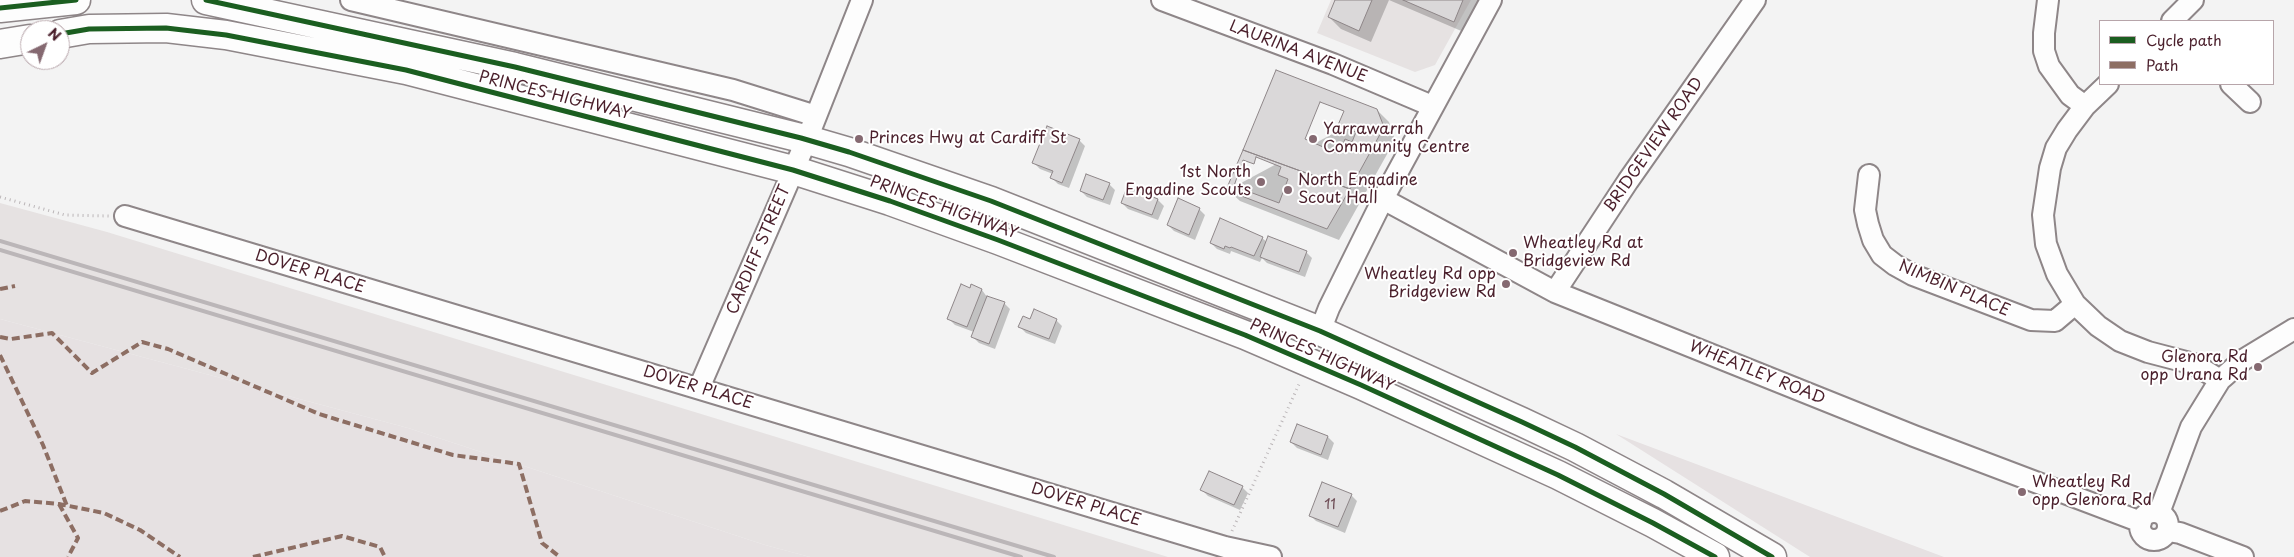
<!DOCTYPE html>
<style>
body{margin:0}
#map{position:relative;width:2294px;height:557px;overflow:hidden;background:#f3f3f3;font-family:"Playpen Sans",sans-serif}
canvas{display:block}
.legend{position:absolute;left:2099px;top:20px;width:175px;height:65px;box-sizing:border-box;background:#fff;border:1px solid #b7a5aa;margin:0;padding:6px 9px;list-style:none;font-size:15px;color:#4a1f2b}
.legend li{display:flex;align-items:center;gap:10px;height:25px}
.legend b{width:25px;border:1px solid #b7a5aa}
.north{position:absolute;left:20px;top:20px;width:50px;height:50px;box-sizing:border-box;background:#fff;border:1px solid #b7a5aa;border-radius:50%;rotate:42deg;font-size:14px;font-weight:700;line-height:20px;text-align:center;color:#4a1f2b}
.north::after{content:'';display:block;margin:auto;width:18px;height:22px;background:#856971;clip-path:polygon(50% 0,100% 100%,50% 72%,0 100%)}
</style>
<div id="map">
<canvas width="2294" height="557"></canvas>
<ul class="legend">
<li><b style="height:6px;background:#1b5e20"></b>Cycle path</li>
<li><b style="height:6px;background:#8d6e63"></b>Path</li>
</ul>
<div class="north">N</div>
</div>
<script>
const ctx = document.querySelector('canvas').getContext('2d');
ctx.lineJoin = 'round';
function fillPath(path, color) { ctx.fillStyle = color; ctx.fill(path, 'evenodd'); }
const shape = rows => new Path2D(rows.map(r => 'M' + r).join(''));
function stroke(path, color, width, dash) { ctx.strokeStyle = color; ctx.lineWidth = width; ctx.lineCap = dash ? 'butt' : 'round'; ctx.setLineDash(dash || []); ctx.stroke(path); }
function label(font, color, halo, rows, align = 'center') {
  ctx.font = font + ' "Playpen Sans",sans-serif'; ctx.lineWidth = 4; ctx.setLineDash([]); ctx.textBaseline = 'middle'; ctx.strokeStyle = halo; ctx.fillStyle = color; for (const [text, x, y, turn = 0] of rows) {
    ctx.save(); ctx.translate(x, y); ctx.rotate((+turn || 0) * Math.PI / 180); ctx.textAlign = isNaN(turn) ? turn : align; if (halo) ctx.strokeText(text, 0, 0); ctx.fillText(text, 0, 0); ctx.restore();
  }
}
fillPath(shape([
 [1331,0,1471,0,1435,65,1415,72,1317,33],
 [0,203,107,232,1168,557,810,557,765,545,408,428,0,319]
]), '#e6e2e2');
fillPath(shape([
 [0,319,408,428,765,545,810,557,0,557],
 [1616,434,1944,557,1810,557]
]), '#e6e1e2');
fillPath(shape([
 [1336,0,1480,0,1466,33,1389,0,1371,42,1341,29,1329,17],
 [1377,110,1389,122,1395,140,1339,240,1240,201,1228,190],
 [1079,140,1085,146,1069,188,1058,184,1052,178,1053,174,1040,169,1034,163],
 [1109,184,1115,190,1110,205,1087,197,1081,191],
 [1128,188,1158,200,1164,206,1158,220,1128,209,1122,203],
 [1199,209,1205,215,1195,240,1174,231,1168,225],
 [1262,238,1267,242,1306,252,1312,258,1305,277,1267,263,1262,258,1260,262,1231,251,1230,254,1217,249,1211,243],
 [972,286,982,290,987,297,1004,303,1010,309,995,349,979,343,973,337,974,332,955,325,949,319],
 [1030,320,1056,320,1062,326,1055,344,1026,333,1020,327],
 [1297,426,1328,437,1334,443,1328,460,1297,448,1291,442],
 [1242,487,1248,493,1240,510,1208,496,1202,490],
 [1351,495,1357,501,1345,533,1316,521,1310,515]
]), '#0003');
const building = shape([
 [1335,0,1372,0,1359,31,1328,17,1335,0],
 [1403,0,1463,0,1454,22,1403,0],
 [1276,70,1377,109,1384,127,1350,189,1243,150,1276,70],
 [1320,102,1344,111,1338,125,1356,132,1352,142,1345,139,1339,154,1305,139,1320,102],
 [1047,126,1080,139,1062,183,1050,178,1053,171,1032,163,1047,126],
 [1243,150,1350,189,1327,229,1226,190,1243,150],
 [1256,157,1281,167,1278,175,1288,179,1279,203,1234,186,1243,160,1254,164,1256,157],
 [1086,174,1110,183,1103,200,1080,191,1086,174],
 [1127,187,1158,199,1152,215,1121,203,1127,187],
 [1178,198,1200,208,1189,235,1167,225,1178,198],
 [1220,218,1263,237,1254,256,1231,247,1230,248,1225,246,1224,249,1210,243,1220,218],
 [1268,236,1307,251,1299,272,1260,257,1268,236],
 [961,284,970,288,971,284,982,289,967,327,947,319,961,284],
 [987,296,1005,302,989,344,971,337,987,296],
 [1034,309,1057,319,1049,339,1018,327,1023,316,1030,319,1034,309],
 [1297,424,1328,436,1321,455,1290,442,1297,424],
 [1209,471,1243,486,1234,505,1200,490,1209,471],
 [1322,482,1352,494,1338,527,1309,516,1322,482]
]);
fillPath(building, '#dad8d9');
stroke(building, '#8e8688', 1);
const minor = shape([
 [351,0,733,90,816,116],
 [1162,0,1333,64,1432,106],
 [2048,0,2044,33,2044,51,2049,66,2070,95,2085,106],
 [2172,21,2193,0],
 [2108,84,2085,106,2067,130,2056,148,2050,168,2043,215,2046,244,2057,274,2075,304,2098,326,2120,341,2148,352,2194,364,2220,380],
 [2231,84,2250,102],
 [1869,175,1865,210,1868,224,1873,240,1882,255,1895,265,1913,275,2031,320,2055,321,2075,304],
 [1383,199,1555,292,1914,436,2141,522],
 [125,216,1225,547,1271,557],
 [1555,292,1628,181,1755,0],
 [1320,331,1329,308,1383,199,1491,0],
 [699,388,807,139,862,0],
 '2140 526a14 14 0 1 1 28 0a14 14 0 1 1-28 0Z',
 [2159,513,2191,427,2220,380,2243,360,2294,329],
 [2168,531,2180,533,2243,557]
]);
const highway = shape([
 [206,0,515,67,801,138,849,152,991,201,1320,331,1522,422,1575,447,1664,494,1772,557],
 [0,8,76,0],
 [60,34,89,29,166,28,226,35,406,70,793,170,890,201,998,240,1245,335,1361,385,1558,475,1653,523,1715,557],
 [0,44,30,39]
]);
stroke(minor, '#8e8688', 24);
stroke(highway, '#8e8688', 31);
stroke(shape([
 [0,197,65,215,109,216],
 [1232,531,1300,382]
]), '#bbb6b8', 3, [1, 4]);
stroke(minor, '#fdfdfd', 20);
stroke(highway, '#fdfdfd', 28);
stroke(shape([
 [0,241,1054,557],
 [0,250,1021,557]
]), '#bbb6b8', 4);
stroke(shape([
 [0,289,15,286],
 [0,337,11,339,52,333,92,373,142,342,168,349,319,414,453,455,519,464,542,543,560,557],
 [0,355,43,445,67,506],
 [59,504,78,538,68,557],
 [0,511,25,501,59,504,104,513,140,530,180,557],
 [253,557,342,536,380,547,385,557]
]), '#8d6e63', 4, [8, 4]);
stroke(shape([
 [206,0,515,67,801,138,849,152,991,201,1320,331,1522,422,1575,447,1664,494,1772,557],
 [0,8,76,0],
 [60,34,89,29,166,28,226,35,406,70,793,170,890,201,998,240,1245,335,1361,385,1558,475,1653,523,1715,557]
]), '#1b5e20', 5);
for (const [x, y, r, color] of [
 [859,139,5,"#856971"],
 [1313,139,5,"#856971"],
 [1261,182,5,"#856971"],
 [1288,190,5,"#856971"],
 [1513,253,5,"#856971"],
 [1506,284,5,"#856971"],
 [2258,367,5,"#856971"],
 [2022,492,5,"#856971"]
]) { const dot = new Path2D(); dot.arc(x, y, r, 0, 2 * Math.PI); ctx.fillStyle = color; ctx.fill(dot); stroke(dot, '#fff', 2); }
label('14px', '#6e4d56', null, [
 ["11",1330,505]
]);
label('16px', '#4a1f2b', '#fff', [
 ["LAURINA AVENUE",1298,52,21],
 ["PRINCES HIGHWAY",555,96,14],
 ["BRIDGEVIEW ROAD",1654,145,-55],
 ["PRINCES HIGHWAY",944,208,20],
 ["CARDIFF STREET",759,250,-67],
 ["DOVER PLACE",310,272,17],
 ["NIMBIN PLACE",1954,289,23],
 ["PRINCES HIGHWAY",1322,356,24],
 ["WHEATLEY ROAD",1757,373,22],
 ["DOVER PLACE",698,388,17],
 ["DOVER PLACE",1086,505,17]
]);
label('16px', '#4a1f2b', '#fff', [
 ["Yarrawarrah",1323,130],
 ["Community Centre",1323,148],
 ["Princes Hwy at Cardiff St",869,139],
 ["1st North",1251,173,"right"],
 ["Engadine Scouts",1251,191,"right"],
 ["North Engadine",1298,181],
 ["Scout Hall",1298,199],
 ["Wheatley Rd at",1523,244],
 ["Bridgeview Rd",1523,262],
 ["Wheatley Rd opp",1496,275,"right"],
 ["Bridgeview Rd",1496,293,"right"],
 ["Glenora Rd",2248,358,"right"],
 ["opp Urana Rd",2248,376,"right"],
 ["Wheatley Rd",2032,483],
 ["opp Glenora Rd",2032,501]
], 'left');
</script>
